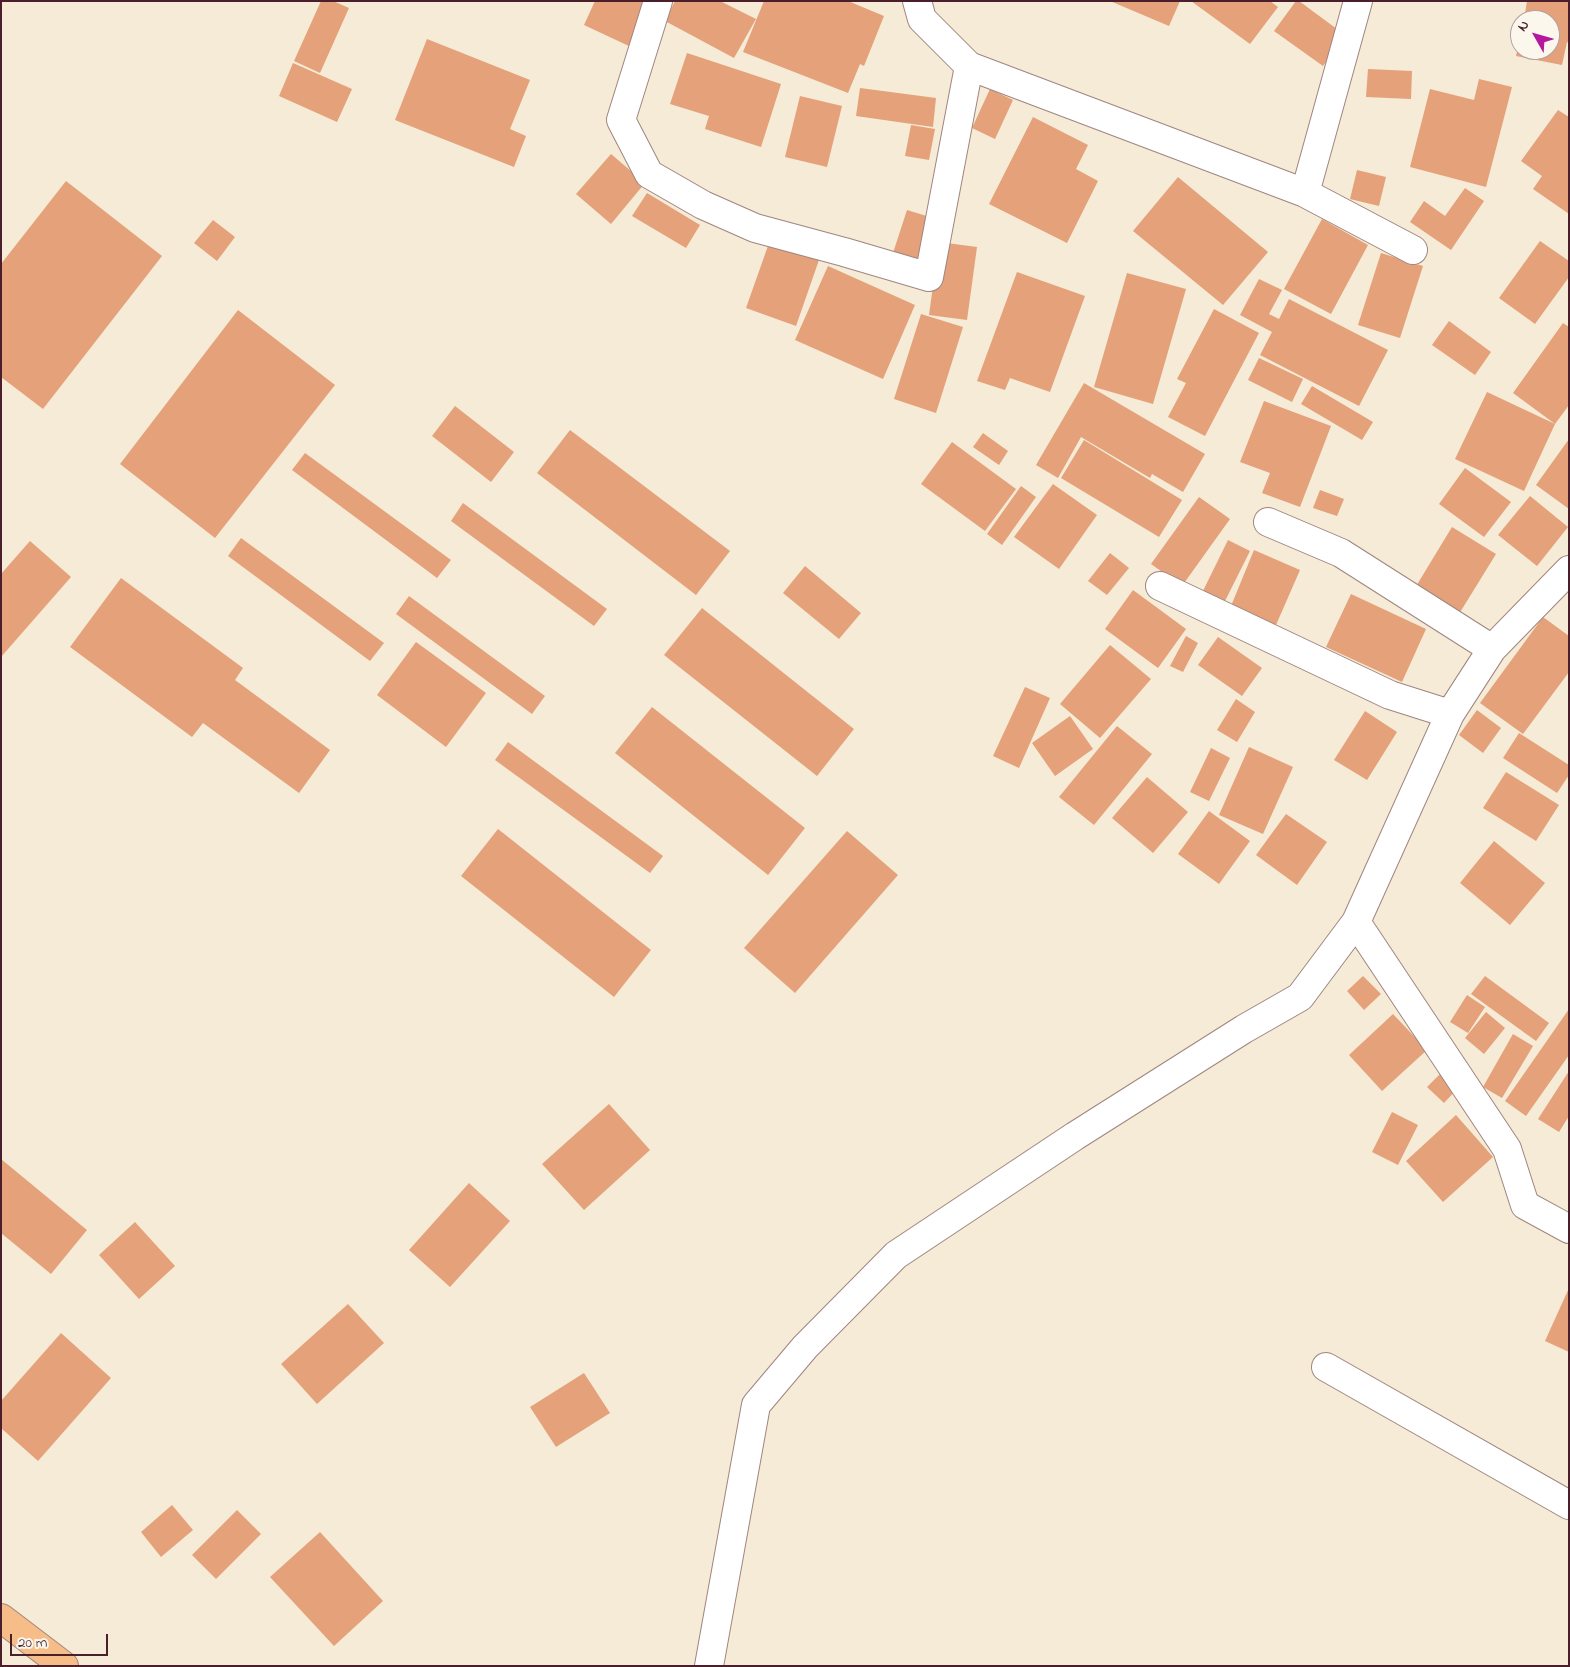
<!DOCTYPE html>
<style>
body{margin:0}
#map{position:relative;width:1570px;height:1667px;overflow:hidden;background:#f5ebd6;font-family:"Indie Flower",sans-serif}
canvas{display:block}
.frame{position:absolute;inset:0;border:2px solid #4a1f2b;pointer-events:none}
.north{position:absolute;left:1510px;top:10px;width:50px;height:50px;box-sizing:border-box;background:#fbf7ec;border:1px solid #b4a19f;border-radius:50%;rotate:308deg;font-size:14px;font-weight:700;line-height:20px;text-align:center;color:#4a1f2b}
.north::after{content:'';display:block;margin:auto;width:18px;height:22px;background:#b5179e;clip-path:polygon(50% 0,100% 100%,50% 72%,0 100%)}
.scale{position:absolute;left:10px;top:1634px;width:98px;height:22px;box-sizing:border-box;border:2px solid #4a1f2b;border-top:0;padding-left:6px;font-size:15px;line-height:18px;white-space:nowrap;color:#4a1f2b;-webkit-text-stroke:4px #fbf7ec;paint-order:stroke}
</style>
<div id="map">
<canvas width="1570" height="1667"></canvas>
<div class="frame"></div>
<div class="north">N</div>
<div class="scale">20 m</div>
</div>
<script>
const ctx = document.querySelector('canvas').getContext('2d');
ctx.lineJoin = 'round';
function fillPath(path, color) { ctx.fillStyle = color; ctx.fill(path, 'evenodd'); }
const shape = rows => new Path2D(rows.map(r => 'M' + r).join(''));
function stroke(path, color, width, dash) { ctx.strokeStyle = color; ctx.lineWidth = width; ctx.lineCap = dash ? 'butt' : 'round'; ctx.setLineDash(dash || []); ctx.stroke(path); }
fillPath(shape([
 [321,1,333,1,349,8,320,73,294,61],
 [595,1,651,1,631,47,584,25],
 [675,1,720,1,756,19,734,58,665,21],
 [764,1,848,1,884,16,864,66,860,64,848,93,743,52],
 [1110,1,1180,1,1169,26],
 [1191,1,1270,1,1278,7,1250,44],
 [1296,1,1299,1,1345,35,1323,66,1274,31],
 [1527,1,1569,1,1569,43,1567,42,1562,65,1516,56,1519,42,1520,50,1550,50,1550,20,1524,20],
 [427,39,530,80,510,129,526,136,514,167,395,120],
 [687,53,781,84,761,147,705,129,709,116,670,104],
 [293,63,352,89,337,122,279,96],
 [1368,69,1412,71,1411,99,1366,97],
 [1479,79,1512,87,1486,187,1410,167,1430,89,1474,100],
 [860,88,936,98,933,127,856,116],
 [990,89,1013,100,995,139,972,128],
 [800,96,842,106,827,167,785,157],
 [1558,110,1569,117,1569,214,1533,189,1542,176,1521,161],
 [1033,117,1088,145,1076,169,1098,181,1067,243,989,204],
 [911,125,935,129,929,160,905,156],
 [611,154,645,183,611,224,576,194],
 [1357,170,1386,177,1379,206,1350,199],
 [1178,177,1268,252,1223,305,1133,231],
 [66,181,162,256,43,409,1,377,1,264],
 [1465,188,1484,201,1451,250,1410,222,1424,201,1445,216],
 [647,193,700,225,686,248,632,216],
 [907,210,933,218,918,261,893,253],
 [1322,219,1368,245,1331,314,1284,289],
 [213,220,235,237,217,261,194,243],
 [1540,241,1569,261,1569,277,1535,324,1499,298],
 [939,242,977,247,967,320,929,315],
 [769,243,819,260,796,326,746,308],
 [1381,253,1423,266,1400,338,1358,325],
 [828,266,915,305,883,379,795,340],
 [1017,272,1085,296,1050,392,1010,378,1005,390,977,381],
 [1127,273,1186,289,1153,404,1094,387],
 [1259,279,1282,290,1269,314,1279,319,1289,299,1388,350,1359,406,1260,355,1272,332,1240,315],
 [1214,309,1259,333,1205,436,1168,417,1186,383,1177,379],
 [238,310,335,385,215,538,120,464],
 [921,314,963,327,936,413,894,399],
 [1449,321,1491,352,1475,375,1432,345],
 [1563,323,1569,327,1569,405,1555,424,1513,393],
 [1259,358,1303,379,1292,402,1248,380],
 [1084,383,1205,454,1183,492,1152,474,1150,478,1081,437,1058,478,1036,465],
 [1312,386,1373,422,1362,440,1301,404],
 [1487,392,1555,424,1524,491,1455,459],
 [1264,401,1331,426,1300,507,1262,493,1270,473,1240,462],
 [455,406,514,452,491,482,432,436],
 [570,430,730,551,696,595,537,473],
 [983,433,1008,451,999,465,973,447],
 [1569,439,1569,509,1536,485],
 [1084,440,1182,500,1159,537,1061,478],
 [952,442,1016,489,985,531,921,484],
 [305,453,451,560,437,578,292,470],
 [1465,468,1511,502,1484,537,1439,504],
 [1053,484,1097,515,1059,569,1014,537],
 [1021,486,1036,497,1002,545,987,534],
 [1320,490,1344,499,1337,516,1313,508],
 [1530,496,1568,527,1537,566,1498,535],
 [1199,497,1230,519,1182,586,1151,564],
 [463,503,607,609,594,626,451,521],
 [1452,527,1496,554,1459,614,1415,588],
 [241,538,384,643,370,661,228,556],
 [1228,540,1250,551,1222,607,1200,597],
 [30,541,71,577,1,657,1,574],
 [1254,550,1300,570,1276,625,1231,606],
 [1110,553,1129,568,1107,595,1088,581],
 [805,566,861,613,839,639,783,593],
 [121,578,243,668,235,680,330,750,299,793,203,723,192,737,70,647],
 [1133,590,1186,629,1158,668,1105,629],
 [1351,594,1426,629,1402,682,1326,647],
 [409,596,545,696,532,714,396,614],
 [702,608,854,729,817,776,664,655],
 [1543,617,1569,636,1569,672,1523,734,1480,703],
 [1186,636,1198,643,1183,672,1170,666],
 [1218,637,1262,668,1242,696,1198,665],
 [416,642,486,693,446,747,377,695],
 [1110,645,1151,679,1100,738,1060,704],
 [1025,687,1050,698,1019,768,993,756],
 [1236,699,1255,712,1237,742,1217,730],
 [652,707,805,828,768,875,615,753],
 [1477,710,1501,728,1483,753,1459,735],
 [1365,711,1397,732,1367,780,1334,760],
 [1070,716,1093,749,1055,776,1032,743],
 [1117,726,1152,754,1094,825,1059,797],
 [1519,733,1569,765,1569,775,1557,793,1503,758],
 [508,742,663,856,650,873,495,760],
 [1249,747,1293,767,1263,834,1219,815],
 [1211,748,1230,758,1209,801,1190,792],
 [1506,772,1559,805,1536,841,1483,808],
 [1147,777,1188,812,1153,853,1112,818],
 [1209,811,1250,841,1219,884,1178,854],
 [1286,814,1327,842,1297,885,1256,855],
 [498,829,651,950,614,997,461,876],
 [847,831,898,875,795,993,744,948],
 [1494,841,1545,883,1510,925,1460,883],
 [1363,976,1381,994,1364,1010,1347,991],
 [1485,976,1549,1023,1536,1041,1471,994],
 [1467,995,1485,1007,1468,1033,1450,1022],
 [1569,1009,1569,1055,1526,1116,1505,1101],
 [1486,1012,1505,1028,1484,1054,1465,1038],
 [1393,1014,1427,1050,1382,1091,1349,1055],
 [1513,1034,1533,1046,1502,1098,1483,1087],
 [1569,1071,1569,1116,1559,1132,1538,1119],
 [1442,1072,1458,1088,1444,1103,1427,1087],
 [609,1104,650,1150,584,1210,542,1164],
 [1392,1112,1418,1125,1398,1165,1372,1152],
 [1456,1115,1493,1157,1443,1202,1406,1161],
 [1,1159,87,1230,51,1274,1,1233],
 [469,1183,510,1221,450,1287,409,1250],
 [135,1222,175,1266,139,1299,99,1255],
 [1569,1288,1569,1352,1545,1341],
 [348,1304,384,1343,317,1404,281,1364],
 [61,1333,111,1378,38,1461,1,1428,1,1401],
 [584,1373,610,1413,556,1447,530,1407],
 [172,1505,193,1530,161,1557,141,1532],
 [237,1510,261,1534,216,1579,192,1555],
 [320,1532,383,1601,334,1646,270,1577]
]), '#e4a17a');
const minor = shape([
 [658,1,621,120,649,174,703,205,755,228,844,252,929,277,969,66,922,19,917,1],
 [969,66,1305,193,1413,250],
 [1305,193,1358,1],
 [1268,522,1341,553,1492,649],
 [1160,586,1390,695,1450,714],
 [1356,922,1507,1149,1525,1205,1569,1229],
 [1326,1367,1569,1505],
 [709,1666,756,1405,805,1347,896,1255,1075,1136,1244,1029,1300,997,1356,922,1450,714,1492,649,1569,570]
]);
const trunk = shape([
 [1,1618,64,1666]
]);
stroke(minor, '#a08580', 30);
stroke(trunk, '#a08580', 30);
stroke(minor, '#fff', 28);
stroke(trunk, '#f7bd88', 28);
</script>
